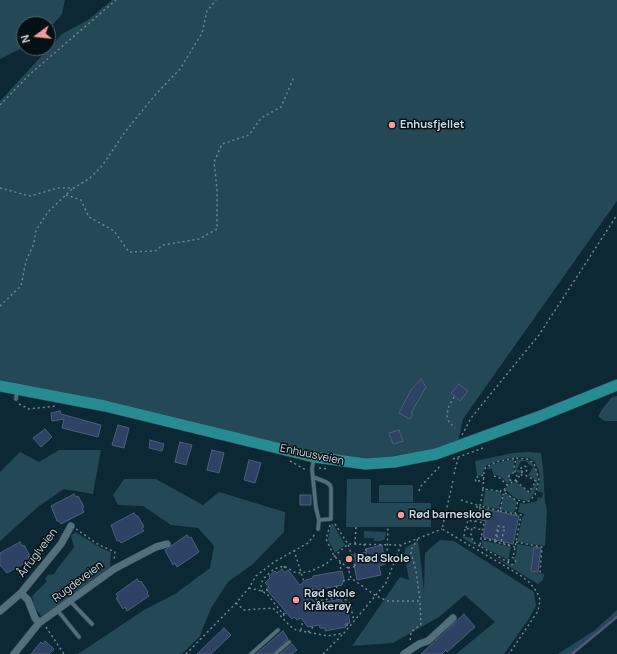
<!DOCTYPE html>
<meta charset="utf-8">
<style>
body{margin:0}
#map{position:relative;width:617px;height:654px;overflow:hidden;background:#0c2834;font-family:Manrope,sans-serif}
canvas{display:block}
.north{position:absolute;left:16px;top:16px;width:40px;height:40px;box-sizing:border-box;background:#051015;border:1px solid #556268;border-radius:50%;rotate:255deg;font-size:11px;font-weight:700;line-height:16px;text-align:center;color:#cddde4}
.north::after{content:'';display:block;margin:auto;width:14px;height:18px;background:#f59b98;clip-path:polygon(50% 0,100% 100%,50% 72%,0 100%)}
</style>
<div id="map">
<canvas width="617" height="654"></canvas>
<div class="north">N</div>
</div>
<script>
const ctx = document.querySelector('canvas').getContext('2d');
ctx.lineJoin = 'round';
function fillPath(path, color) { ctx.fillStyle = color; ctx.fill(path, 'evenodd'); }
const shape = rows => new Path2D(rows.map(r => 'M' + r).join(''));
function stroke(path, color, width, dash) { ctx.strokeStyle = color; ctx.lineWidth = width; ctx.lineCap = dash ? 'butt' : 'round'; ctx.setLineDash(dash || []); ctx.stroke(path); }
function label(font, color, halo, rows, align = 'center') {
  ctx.font = font + ' Manrope,sans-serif'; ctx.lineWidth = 3; ctx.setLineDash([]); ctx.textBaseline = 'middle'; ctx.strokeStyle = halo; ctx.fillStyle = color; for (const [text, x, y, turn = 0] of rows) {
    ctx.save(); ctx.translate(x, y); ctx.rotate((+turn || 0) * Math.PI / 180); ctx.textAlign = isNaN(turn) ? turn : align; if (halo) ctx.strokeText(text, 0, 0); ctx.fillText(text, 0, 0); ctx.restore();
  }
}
fillPath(shape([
 [0,0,65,0,62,14,48,30,48,24,24,24,24,47,0,59],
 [112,0,617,0,617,201,463,419,458,442,423,455,349,461,0,380,0,101,62,34,88,20],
 [617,396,617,421,605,421,600,418,598,416,603,408,612,397],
 [59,450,101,450,93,494,64,489,39,506,0,541,0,472,20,452,39,462],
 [529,452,541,453,543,468,545,502,547,510,545,546,517,542,522,518,525,514,518,512,520,503,525,504,537,501,538,497,542,498,543,493,537,491,540,481,539,471,535,462,529,458,519,457,497,461,487,465,484,469,482,475,477,476,475,461,513,453],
 [514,459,514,472,509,476,512,481,507,483,501,477,493,474,492,469,486,469,492,464],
 [517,459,531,461,537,471,538,484,532,497,527,501,515,498,505,489,508,485,516,482,530,493,537,481,528,475,533,467,528,464,528,463,526,461,521,461,517,469,521,471,519,474,517,472,515,469],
 [124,479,156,479,203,505,219,492,285,512,284,532,253,564,228,582,211,608,200,636,182,654,78,654,144,610,175,594,210,568,214,546,198,528,171,525,143,506,118,505,113,495],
 [347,479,371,479,371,503,431,503,431,527,346,527],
 [379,485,413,485,413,502,379,502],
 [485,490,500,491,502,496,499,509,483,506],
 [508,494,517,501,514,513,500,510,503,496],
 [331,524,333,524,345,545,335,553,328,540],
 [364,531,386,532,385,539,381,541,374,541,374,538,364,538],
 [75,532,101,548,111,552,110,567,42,617,34,607,32,596,47,581,45,579,48,575,54,574,58,568,74,547,71,536],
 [463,536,471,538,474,544,490,555,511,565,516,563,513,558,516,556,517,544,534,547,531,571,544,574,543,580,538,584,463,538],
 [440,540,454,541,534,592,536,606,528,620,504,654,456,654,495,622,465,595,439,617,393,643,352,646,400,577,409,580,405,559,405,548,417,541,419,546,424,591,425,553],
 [481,540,511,547,508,560,483,547],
 [617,610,617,618,574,654,558,654,595,630]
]), '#254857');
stroke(shape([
 [572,654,617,617]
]), '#59547b', 2.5);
const building = shape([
 [421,379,426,387,411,413,413,414,410,419,399,413,411,390,421,379],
 [459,384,468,391,460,401,451,393,459,384],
 [60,411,61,414,101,425,98,437,62,428,64,419,52,421,51,413,60,411],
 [118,425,129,428,124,448,112,445,118,425],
 [45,429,52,437,41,447,33,438,45,429],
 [399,430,403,441,393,444,389,433,399,430],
 [150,440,164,444,162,451,149,448,150,440],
 [180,442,192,445,186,465,175,462,180,442],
 [212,450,224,453,219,473,207,470,212,450],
 [249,460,261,463,255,483,244,480,249,460],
 [74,494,76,497,78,496,84,507,82,508,84,512,61,524,59,521,57,521,51,506,74,494],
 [300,495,311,495,311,505,300,505,300,495],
 [480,508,519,516,513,544,483,537,486,521,468,517,469,510,479,512,480,508],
 [134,513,136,516,138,516,144,527,142,528,144,531,121,543,119,540,117,541,111,525,134,513],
 [187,535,189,538,191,537,199,552,177,567,175,563,173,565,165,550,187,535],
 [20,542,22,546,24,545,30,556,28,557,30,560,7,573,0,565,0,553,20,542],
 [382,545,385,564,379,566,381,575,357,580,354,564,356,563,354,554,367,552,366,549,382,545],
 [534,547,541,548,538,572,531,571,534,547],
 [282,569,285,573,288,570,300,585,306,580,313,578,313,576,342,571,344,579,342,585,306,592,316,604,341,599,342,603,346,602,350,623,345,624,346,627,325,631,325,628,320,628,319,625,308,627,301,618,297,620,294,617,292,619,266,589,269,587,265,583,270,578,269,576,275,571,277,573,282,569],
 [137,579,140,582,141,581,148,592,147,593,149,596,127,611,125,607,123,609,116,598,118,597,116,594,137,579],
 [464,614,475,627,447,652,446,650,442,654,421,654,464,614],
 [224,628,231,635,211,654,197,654,224,628],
 [283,631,288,639,272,654,256,654,283,631],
 [45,641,54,649,49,654,31,654,41,642,43,644,45,641],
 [292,644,297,650,292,654,280,654,292,644]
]);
fillPath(building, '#2d4264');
stroke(building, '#505f75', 1);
const service = shape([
 [16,399,17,391],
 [314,458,312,469,316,508,319,520,318,529],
 [313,477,326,482,330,485,331,488,331,519,319,520],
 [71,602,92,624],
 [58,611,79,637],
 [251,654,278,630],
 [275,654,289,642]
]);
const minor = shape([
 [21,593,28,600,35,618,39,623],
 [0,611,21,593,61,544,71,526],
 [14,654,39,623,114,569,156,547,167,544],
 [404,654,419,644,428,641,453,618]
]);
const primary = shape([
 [0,386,105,406,314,457,366,464,394,462,436,454,538,417,617,385]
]);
stroke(service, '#31424b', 5);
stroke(minor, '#31424b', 8);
stroke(primary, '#31424b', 12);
stroke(shape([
 [0,105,29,75,116,0],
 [0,188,30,196,58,188,74,188,90,178,102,166,125,132,155,95,180,69,202,33,207,11,216,0],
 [66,195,81,200,89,217,114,231,129,252,155,251,163,245,199,239,217,229,217,189,214,162,222,144,249,135,261,118,281,107,294,77],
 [0,306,21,286,26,261,34,243,36,230,48,212,73,188],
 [454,397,448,408,447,416,449,422,455,428],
 [19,404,29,409,56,406],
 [462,435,471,418,539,335,617,215],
 [453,459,483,448],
 [290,461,306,470],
 '521 469a3 3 0 1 1 6 0a3 3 0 1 1-6 0Z',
 [319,468,329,469],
 '509 477a4 4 0 1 1 8 0a4 4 0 1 1-8 0Z',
 [454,474,458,458],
 [483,475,475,478,476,482,484,479],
 [494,476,500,478,507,485],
 [453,481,442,529,520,575,530,583,537,592,540,600,538,611,509,654],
 [516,481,529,492,536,481,525,475,520,475],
 [483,489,484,471,486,467,496,462,516,458],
 '500.5 492a2.5 2.5 0 1 1 5 0a2.5 2.5 0 1 1-5 0Z',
 [504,490,508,484,516,481,523,471],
 [419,491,421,486,440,466],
 [505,493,514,499,525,502,529,501,535,495,539,480,534,463,527,459,516,458,514,469,516,474],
 [461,500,480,506,483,489,501,491],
 [477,506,475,521,484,523,481,538],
 [500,511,521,515,513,558],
 [515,514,518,500],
 [477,518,480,506,500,511,503,495],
 [335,524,348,544,400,545],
 [330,525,326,539,334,556,348,568,351,578,376,596,388,601,420,601,421,624,411,632,410,642],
 [466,528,468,520,475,522],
 [76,529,99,545,115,552,114,561],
 [464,536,465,528,472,530],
 [418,539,412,548,411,553,416,571,420,600],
 [484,539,495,540,498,526,505,527,501,542,512,546],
 [496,542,499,526],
 [516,542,542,547,540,573],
 [355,544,356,527],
 [364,544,366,550,364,552],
 [480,546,473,542,471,534,472,527,482,530],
 [294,550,304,582],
 '508.5 561a3.5 3.5 0 1 1 7 0a3.5 3.5 0 1 1-7 0Z',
 [380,561,385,560,387,556,388,527],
 [340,562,341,572],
 [509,563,480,546,481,538,515,547],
 [284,566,286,571],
 [348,568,357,566],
 [343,581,351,579],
 [336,586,342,597],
 [249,588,262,591,268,595,286,618],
 [312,589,317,601],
 [268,590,262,591,261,585,263,579,274,569,284,566,294,572,301,573,311,571,326,564,348,544,355,566],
 [236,603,244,610,273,608,290,626,296,630,328,636,344,633,386,583,401,545,442,529],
 [316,607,317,601,342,597,350,603,354,621],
 [283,613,286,615,286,613],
 [346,625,348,625],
 [46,627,64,654],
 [301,630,303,620],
 [308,632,315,625],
 [186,654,236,603,249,588,256,576,274,562,308,543,315,534],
 [323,654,343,634]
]), '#718790', 1.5, [2, 3]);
stroke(service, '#526f7c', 3.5);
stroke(minor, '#526f7c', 7);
stroke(primary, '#278b92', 11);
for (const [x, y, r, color] of [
 [392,125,4,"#f59b98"],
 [401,515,4,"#f59b98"],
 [349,559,4,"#f59b98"],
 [296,600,4,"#f59b98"]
]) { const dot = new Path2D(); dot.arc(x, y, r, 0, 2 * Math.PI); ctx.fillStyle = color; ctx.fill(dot); stroke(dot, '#051015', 1.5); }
label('bold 11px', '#cddde4', '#051015', [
 ["Enhusfjellet",400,125],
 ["Rød barneskole",409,515],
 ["Rød Skole",357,559],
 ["Rød skole",304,594],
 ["Kråkerøy",304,607]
], 'left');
label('11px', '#cddde4', '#051015', [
 ["Enhuusveien",312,455,12],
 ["Årfuglveien",38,553,-53],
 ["Rugdeveien",78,582,-37]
]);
</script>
